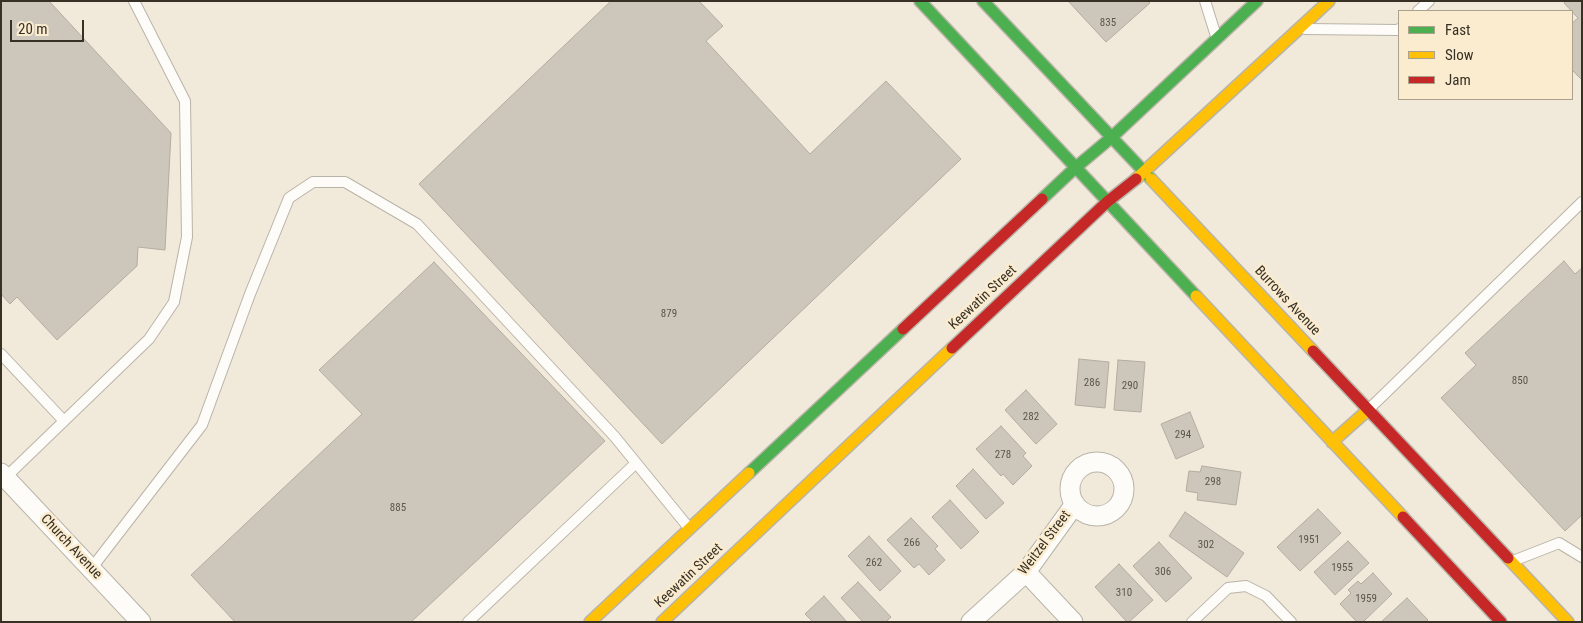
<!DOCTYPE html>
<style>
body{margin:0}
#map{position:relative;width:1583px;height:623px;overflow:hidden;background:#f1e9da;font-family:"Roboto Condensed",sans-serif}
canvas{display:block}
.frame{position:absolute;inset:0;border:2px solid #363025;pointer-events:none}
.legend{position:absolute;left:1398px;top:10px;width:175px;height:90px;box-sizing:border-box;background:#fbecd0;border:1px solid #aca18c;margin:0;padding:6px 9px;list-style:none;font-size:15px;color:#363025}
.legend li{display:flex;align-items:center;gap:10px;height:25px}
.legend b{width:25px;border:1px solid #aca18c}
.scale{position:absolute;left:10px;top:20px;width:74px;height:22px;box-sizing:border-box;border:2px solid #363025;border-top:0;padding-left:6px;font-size:15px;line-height:18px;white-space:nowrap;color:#363025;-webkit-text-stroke:4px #fbecd0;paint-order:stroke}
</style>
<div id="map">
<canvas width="1583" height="623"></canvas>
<div class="frame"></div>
<ul class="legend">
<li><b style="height:6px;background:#4caf50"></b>Fast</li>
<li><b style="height:6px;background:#ffc107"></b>Slow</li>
<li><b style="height:6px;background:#c62828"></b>Jam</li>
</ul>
<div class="scale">20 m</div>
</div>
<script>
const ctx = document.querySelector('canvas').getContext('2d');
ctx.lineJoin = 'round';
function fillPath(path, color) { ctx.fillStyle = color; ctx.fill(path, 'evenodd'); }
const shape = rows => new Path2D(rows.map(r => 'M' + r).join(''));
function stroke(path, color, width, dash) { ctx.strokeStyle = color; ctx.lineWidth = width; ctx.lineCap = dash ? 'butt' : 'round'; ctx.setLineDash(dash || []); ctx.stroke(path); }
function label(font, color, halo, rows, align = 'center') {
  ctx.font = font + ' "Roboto Condensed",sans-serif'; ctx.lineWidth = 5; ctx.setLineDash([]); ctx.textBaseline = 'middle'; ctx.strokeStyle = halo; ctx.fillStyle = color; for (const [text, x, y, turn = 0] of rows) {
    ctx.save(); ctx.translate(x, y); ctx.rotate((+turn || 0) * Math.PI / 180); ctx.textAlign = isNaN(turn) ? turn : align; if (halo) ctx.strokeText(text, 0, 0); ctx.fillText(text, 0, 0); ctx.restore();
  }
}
const building = shape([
 [1,1,49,1,171,133,165,250,138,247,137,266,57,340,17,297,10,304,1,294,1,1],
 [611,1,699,1,723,26,706,41,810,154,886,81,961,159,662,444,419,184,611,1],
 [1068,1,1148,1,1150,3,1106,42,1068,1],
 [1566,1,1582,1,1582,80,1572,70,1572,23,1578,18,1564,3,1566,1],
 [1564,261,1575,274,1582,268,1582,515,1565,531,1441,398,1476,365,1465,353,1564,261],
 [434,262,605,441,411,622,235,622,191,575,362,414,319,370,434,262],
 [1079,359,1109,362,1105,408,1075,405,1079,359],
 [1118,360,1145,362,1141,412,1114,410,1118,360],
 [1026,390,1057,424,1036,444,1005,410,1026,390],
 [1190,412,1204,447,1176,459,1161,424,1190,412],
 [1001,426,1026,453,1023,456,1032,466,1013,485,1003,474,1001,476,976,449,1001,426],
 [1202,466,1241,472,1236,505,1197,500,1198,493,1186,491,1189,471,1200,472,1202,466],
 [973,469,1004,503,986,519,956,486,973,469],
 [950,500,979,532,961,549,932,517,950,500],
 [1318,509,1341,533,1300,571,1277,547,1318,509],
 [1185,512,1244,553,1227,577,1169,536,1185,512],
 [911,518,938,546,935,549,945,560,929,575,919,564,914,568,887,540,911,518],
 [869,536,901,571,880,591,848,556,869,536],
 [1348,541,1369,563,1335,595,1314,572,1348,541],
 [1159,542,1192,578,1166,602,1133,566,1159,542],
 [1119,564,1153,600,1129,622,1127,622,1095,587,1119,564],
 [1373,573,1392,594,1363,622,1357,622,1340,604,1351,593,1348,590,1358,581,1361,584,1373,573],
 [858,582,891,617,886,622,863,622,841,598,858,582],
 [824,596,847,622,813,622,805,614,824,596],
 [1407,598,1428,620,1426,622,1381,622,1407,598]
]);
fillPath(building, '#cdc7bb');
stroke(building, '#b2aca1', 1);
const lane = shape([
 [1205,1,1216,36],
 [1418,11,1429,1],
 [1305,29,1398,30,1399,29],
 [1,354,64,421],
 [1369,409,1582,202],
 [5,478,149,339,174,302,187,237,185,101,134,1],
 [1513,561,1559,543,1582,557],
 [91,569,202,425,250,294,289,198,313,182,345,182,417,224,615,437,689,528],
 [468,622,636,463],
 [1192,622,1228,588,1246,586,1266,596,1291,622]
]);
const street = shape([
 '1070 489a27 27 0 1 1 54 0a27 27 0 1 1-54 0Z',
 [1,473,141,622],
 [1026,572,1073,622],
 [971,622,1026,572,1075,504]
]);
const fast = shape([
 [920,1,1196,296],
 [983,1,1151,179],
 [1042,199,1075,168,1112,137,1257,1],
 [749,473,903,329]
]);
const slow = shape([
 [1136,179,1329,1],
 [1151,179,1313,351],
 [1196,296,1403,517],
 [1332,442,1368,410],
 [1508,558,1568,622],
 [590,622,749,473],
 [662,622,952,348]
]);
const jam = shape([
 [903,329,1042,199],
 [952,348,1107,202,1136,179],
 [1313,351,1508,558],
 [1403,517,1501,622]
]);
stroke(lane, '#b9b4a8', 12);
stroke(street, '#b9b4a8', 21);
stroke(fast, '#b9b4a8', 14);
stroke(slow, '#b9b4a8', 14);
stroke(jam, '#b9b4a8', 14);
stroke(lane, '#fdfcf9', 10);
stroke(street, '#fdfcf9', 19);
stroke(fast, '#4caf50', 11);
stroke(slow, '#ffc107', 11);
stroke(jam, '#c62828', 11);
label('11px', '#5c564a', null, [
 ["835",1108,23],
 ["879",669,314],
 ["850",1520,381],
 ["286",1092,383],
 ["290",1130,386],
 ["282",1031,417],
 ["294",1183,435],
 ["278",1003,455],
 ["298",1213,482],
 ["885",398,508],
 ["1951",1309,540],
 ["266",912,543],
 ["302",1206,545],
 ["262",874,563],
 ["1955",1342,568],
 ["306",1163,572],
 ["310",1124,593],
 ["1959",1366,599]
]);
label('14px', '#363025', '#fbecd0', [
 ["Keewatin Street",983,298,-43],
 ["Burrows Avenue",1287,301,47],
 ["Weitzel Street",1045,543,-53],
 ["Church Avenue",71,547,47],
 ["Keewatin Street",689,576,-43]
]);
</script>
